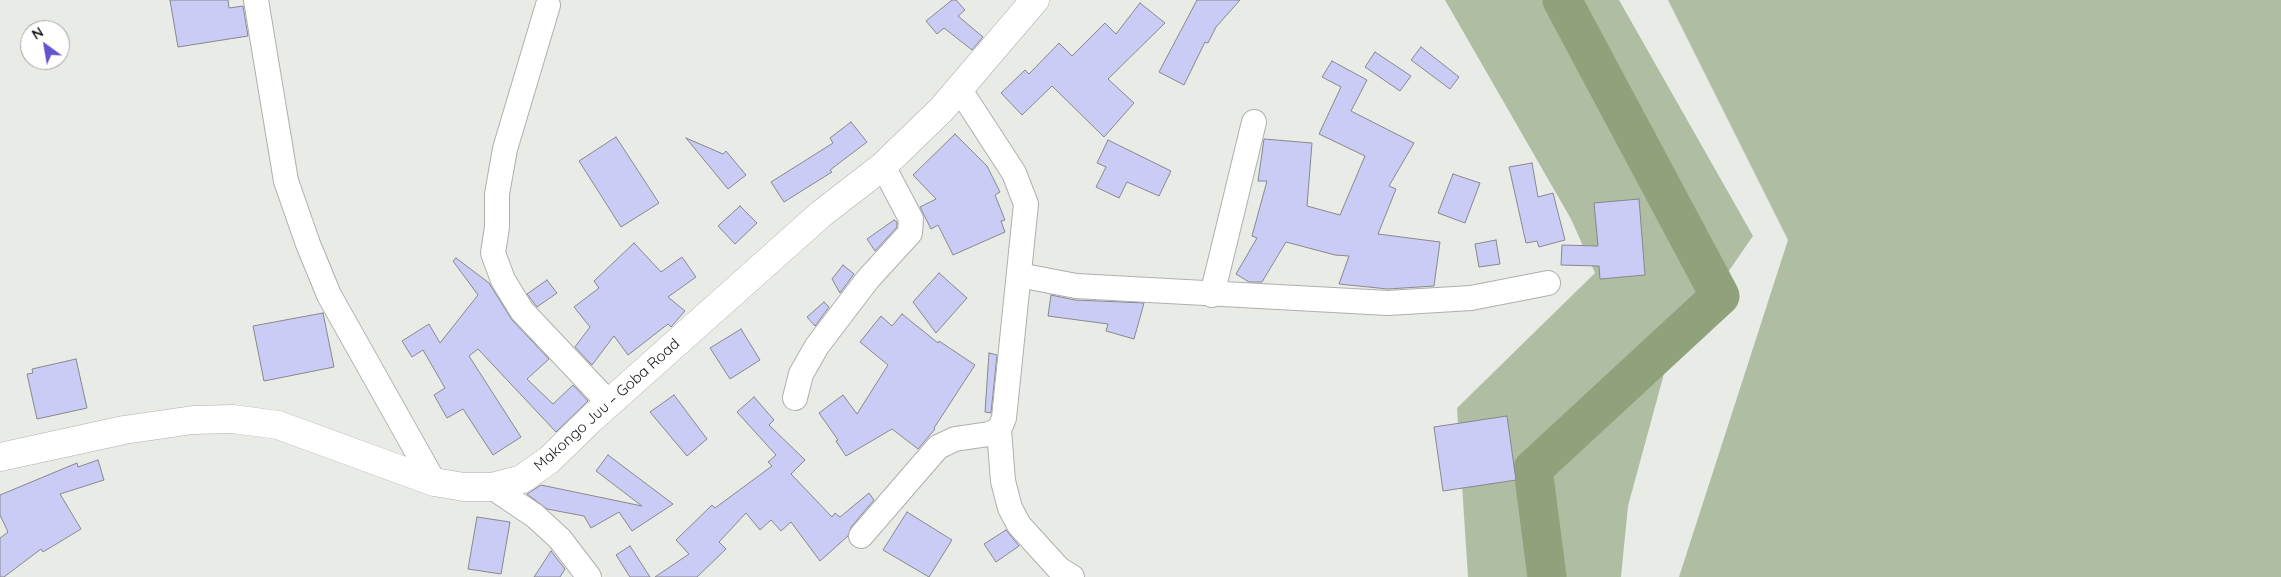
<!DOCTYPE html>
<meta charset="utf-8">
<style>
body{margin:0}
#map{position:relative;width:2281px;height:577px;overflow:hidden;background:#e9ebe7;font-family:Quicksand,sans-serif}
canvas{display:block}
.north{position:absolute;left:20px;top:20px;width:50px;height:50px;box-sizing:border-box;background:#fff;border:1px solid #a4a4a3;border-radius:50%;rotate:328deg;font-size:14px;font-weight:700;line-height:20px;text-align:center;color:#1b1c1a}
.north::after{content:'';display:block;margin:auto;width:18px;height:22px;background:#6254cd;clip-path:polygon(50% 0,100% 100%,50% 72%,0 100%)}
</style>
<div id="map">
<canvas width="2281" height="577"></canvas>
<div class="north">N</div>
</div>
<script>
const ctx = document.querySelector('canvas').getContext('2d');
ctx.lineJoin = 'round';
function fillPath(path, color) { ctx.fillStyle = color; ctx.fill(path, 'evenodd'); }
const shape = rows => new Path2D(rows.map(r => 'M' + r).join(''));
function stroke(path, color, width, dash) { ctx.strokeStyle = color; ctx.lineWidth = width; ctx.lineCap = dash ? 'butt' : 'round'; ctx.setLineDash(dash || []); ctx.stroke(path); }
function label(font, color, halo, rows, align = 'center') {
  ctx.font = font + ' Quicksand,sans-serif'; ctx.lineWidth = 5; ctx.setLineDash([]); ctx.textBaseline = 'middle'; ctx.strokeStyle = halo; ctx.fillStyle = color; for (const [text, x, y, turn = 0] of rows) {
    ctx.save(); ctx.translate(x, y); ctx.rotate((+turn || 0) * Math.PI / 180); ctx.textAlign = isNaN(turn) ? turn : align; if (halo) ctx.strokeText(text, 0, 0); ctx.fillText(text, 0, 0); ctx.restore();
  }
}
fillPath(shape([
 [1445,0,1619,0,1753,236,1668,359,1628,506,1621,577,1468,577,1457,408,1595,273,1571,219],
 [1668,0,2281,0,2281,577,1679,577,1788,240]
]), '#afbda2');
stroke(shape([
 [1547,577,1533,469,1720,296,1562,0]
]), '#8fa27b', 39);
const building = shape([
 [170,0,228,0,229,8,243,6,248,36,178,47,170,0],
 [952,0,956,0,965,10,958,16,983,37,972,50,944,28,937,34,926,21,952,0],
 [1197,0,1240,0,1216,27,1208,43,1205,42,1184,85,1159,72,1197,0],
 [1140,3,1165,23,1108,79,1134,103,1104,137,1052,86,1022,115,1001,93,1025,70,1029,74,1059,43,1072,56,1105,23,1116,34,1140,3],
 [1421,47,1459,77,1450,89,1411,60,1421,47],
 [1375,52,1411,76,1400,91,1365,67,1375,52],
 [1332,61,1367,80,1351,111,1414,143,1389,186,1396,189,1378,234,1440,242,1434,286,1388,289,1339,284,1349,256,1335,255,1286,242,1262,282,1249,282,1236,274,1257,238,1252,236,1267,181,1258,181,1264,139,1312,143,1307,206,1340,215,1365,156,1319,134,1341,87,1322,77,1332,61],
 [851,122,867,142,830,170,832,172,784,202,771,182,833,143,830,138,851,122],
 [955,134,987,166,1000,192,995,195,1005,220,1001,221,1005,232,953,255,938,225,931,229,920,207,936,199,913,175,955,134],
 [616,137,659,203,621,227,579,161,616,137],
 [686,138,723,154,726,151,746,175,728,189,686,138],
 [1108,140,1171,171,1159,196,1127,182,1119,198,1096,187,1106,167,1097,163,1108,140],
 [1532,163,1538,197,1553,193,1565,240,1539,247,1537,241,1526,243,1509,167,1532,163],
 [1453,174,1480,183,1465,223,1438,213,1453,174],
 [1639,199,1645,275,1600,279,1599,266,1561,265,1562,245,1598,246,1594,203,1639,199],
 [740,206,757,223,735,244,718,226,740,206],
 [894,220,897,222,897,227,875,251,867,239,894,220],
 [1496,240,1500,264,1479,267,1475,244,1496,240],
 [634,243,661,272,682,257,696,277,668,297,685,311,671,327,668,324,628,355,614,336,592,365,575,347,590,327,574,307,599,288,594,281,634,243],
 [456,258,489,283,512,320,549,359,527,379,553,404,573,385,588,401,556,432,478,349,469,356,521,437,493,455,463,409,447,418,434,395,445,388,423,350,412,357,402,341,429,324,440,343,478,295,453,261,456,258],
 [843,265,854,274,840,293,832,279,843,265],
 [939,273,967,298,936,333,913,302,939,273],
 [547,280,557,293,537,307,527,294,547,280],
 [1051,295,1075,300,1144,303,1134,339,1106,331,1108,324,1048,316,1051,295],
 [824,302,829,307,815,326,807,317,824,302],
 [323,313,334,367,264,381,253,326,323,313],
 [902,314,938,343,939,341,975,365,934,428,935,429,918,449,892,429,846,456,836,441,838,440,819,413,843,395,857,414,888,365,860,342,881,316,892,326,902,314],
 [741,329,760,360,730,379,710,348,741,329],
 [989,353,997,355,991,413,985,412,989,353],
 [76,359,87,408,37,419,27,374,33,373,32,369,76,359],
 [674,395,707,439,687,456,650,412,674,395],
 [754,397,774,420,769,425,805,460,791,474,832,517,835,513,840,517,869,493,874,500,851,527,848,536,820,561,791,522,781,531,771,520,760,530,746,513,719,542,726,549,697,577,655,577,689,554,676,540,712,505,715,508,772,466,768,462,776,455,737,412,754,397],
 [1507,416,1516,480,1443,491,1434,427,1507,416],
 [608,455,673,504,632,531,619,512,591,528,584,516,547,509,527,494,541,485,642,506,596,471,608,455],
 [98,460,104,480,60,494,81,529,43,552,41,549,4,577,0,577,0,538,8,532,0,515,0,495,77,463,78,467,98,460],
 [907,512,952,540,929,577,883,550,907,512],
 [477,517,510,522,501,574,468,569,477,517],
 [1006,530,1019,546,996,562,984,544,1006,530],
 [630,546,650,577,630,577,616,555,630,546],
 [551,551,565,569,560,577,534,577,551,551]
]);
fillPath(building, '#caccf6');
stroke(building, '#88888c', 1);
const minor = shape([
 [256,0,286,181,308,244,329,295,434,482],
 [548,5,505,149,497,194,497,227,493,253,503,280,522,311,609,403],
 [1019,275,1076,286,1388,303,1471,298,1548,283],
 [1212,295,1254,122],
 [795,398,801,374,817,346,868,279,910,233,911,219,883,166],
 [999,430,1003,481,1010,508,1019,525,1059,569,1072,577],
 [492,487,535,516,560,539,589,577],
 [861,536,938,447,955,439,989,434,999,430,1004,418,1026,204,1014,173,960,90]
]);
const tertiary = shape([
 [0,457,124,430,193,420,233,419,278,425,434,482,464,487,492,487,522,479,549,460,590,420,821,214,883,166,941,110,1035,0]
]);
stroke(minor, '#aeb0ad', 26);
stroke(tertiary, '#aeb0ad', 29);
stroke(minor, '#fff', 24);
stroke(tertiary, '#fff', 28);
label('15px', '#1b1c1a', '#fff', [
 ["Makongo Juu – Goba Road",607,405,-42]
]);
</script>
